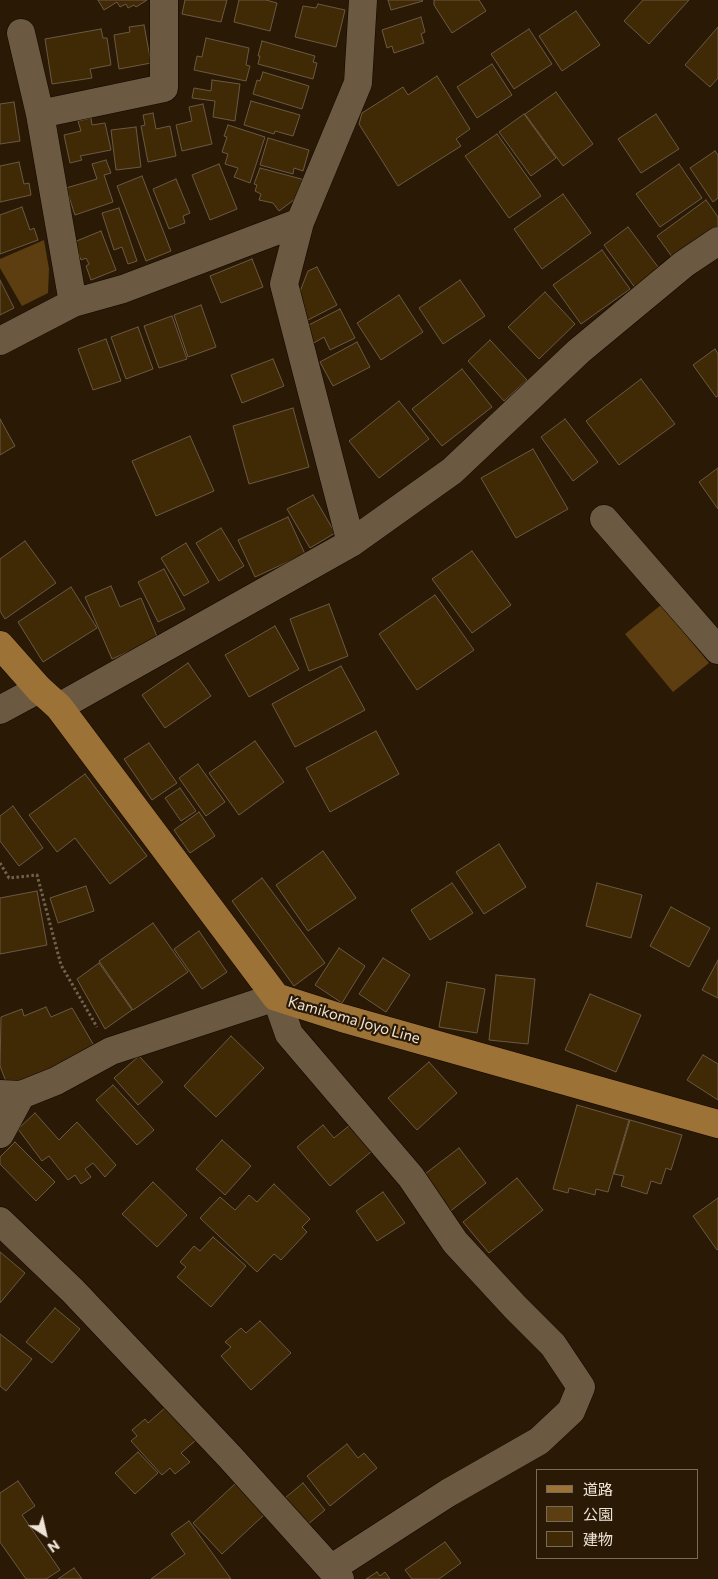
<!DOCTYPE html>
<meta charset="utf-8">
<style>
body{margin:0}
#map{position:relative;width:718px;height:1579px;overflow:hidden;background:#2a1a05;font-family:Commissioner,"Noto Sans JP",sans-serif}
canvas{display:block}
.legend{position:absolute;left:536px;top:1469px;width:162px;height:90px;box-sizing:border-box;background:#2a1a05;border:1px solid #796b59;margin:0;padding:6px 9px;list-style:none;font-size:15px;color:#efe4d7}
.legend li{display:flex;align-items:center;gap:10px;height:25px}
.legend b{width:25px;border:1px solid #796b59}
.north{position:absolute;left:20px;top:1509px;width:50px;height:50px;-webkit-text-stroke:4px #2a1a05;paint-order:stroke;rotate:145deg;font-size:14px;font-weight:700;line-height:20px;text-align:center;color:#efe4d7}
.north::after{content:'';display:block;margin:auto;width:18px;height:22px;background:#efe4d7;clip-path:polygon(50% 0,100% 100%,50% 72%,0 100%)}
</style>
<div id="map">
<canvas width="718" height="1579"></canvas>
<ul class="legend">
<li><b style="height:6px;background:#9c7237"></b>道路</li>
<li><b style="height:14px;background:#5d3e10"></b>公園</li>
<li><b style="height:14px;background:#402905"></b>建物</li>
</ul>
<div class="north">N</div>
</div>
<script>
const ctx = document.querySelector('canvas').getContext('2d');
ctx.lineJoin = 'round';
function fillPath(path, color) { ctx.fillStyle = color; ctx.fill(path, 'evenodd'); }
const shape = rows => new Path2D(rows.map(r => 'M' + r).join(''));
function stroke(path, color, width, dash) { ctx.strokeStyle = color; ctx.lineWidth = width; ctx.lineCap = dash ? 'butt' : 'round'; ctx.setLineDash(dash || []); ctx.stroke(path); }
function label(font, color, halo, rows, align = 'center') {
  ctx.font = font + ' Commissioner,sans-serif'; ctx.lineWidth = 4.5; ctx.setLineDash([]); ctx.textBaseline = 'middle'; ctx.strokeStyle = halo; ctx.fillStyle = color; for (const [text, x, y, turn = 0] of rows) {
    ctx.save(); ctx.translate(x, y); ctx.rotate((+turn || 0) * Math.PI / 180); ctx.textAlign = isNaN(turn) ? turn : align; if (halo) ctx.strokeText(text, 0, 0); ctx.fillText(text, 0, 0); ctx.restore();
  }
}
fillPath(shape([
 [44,240,49,269,48,293,22,306,0,268,0,259],
 [661,605,709,663,673,692,625,634]
]), '#5d3e10');
const building = shape([
 [98,0,147,0,136,7,134,5,128,8,126,4,120,7,117,2,104,10,98,0],
 [185,0,227,0,221,22,182,14,185,0],
 [239,0,266,0,277,3,270,31,234,22,239,0],
 [388,0,422,0,423,1,391,10,388,0],
 [434,0,479,0,486,11,452,33,434,5,434,0],
 [643,0,689,0,649,44,624,21,643,0],
 [318,4,345,10,336,47,295,37,303,6,316,8,318,4],
 [576,11,600,45,562,71,539,36,576,11],
 [421,17,425,32,421,34,424,43,394,53,392,46,387,48,382,30,421,17],
 [144,25,151,63,119,69,114,35,130,32,129,27,144,25],
 [718,27,718,78,710,87,685,65,718,27],
 [101,29,103,38,107,38,111,65,90,69,92,78,52,84,45,39,101,29],
 [529,29,552,64,514,89,491,54,529,29],
 [206,38,249,48,246,65,250,66,246,81,194,70,197,56,202,57,206,38],
 [262,41,315,56,313,62,317,63,313,79,258,64,260,56,258,56,262,41],
 [492,64,512,95,477,118,457,87,492,64],
 [263,72,309,86,302,109,253,94,257,80,260,81,263,72],
 [437,76,470,129,456,139,461,146,398,186,359,124,362,113,403,87,408,95,437,76],
 [212,80,240,84,235,121,213,117,215,101,192,98,194,88,211,91,212,80],
 [556,92,593,144,563,166,525,114,556,92],
 [251,101,300,115,293,136,275,131,274,134,244,125,251,101],
 [14,102,20,141,0,144,0,104,14,102],
 [203,104,212,144,182,151,176,125,192,121,189,107,203,104],
 [153,113,156,129,170,126,176,156,148,162,141,126,145,125,143,115,153,113],
 [524,114,556,158,531,176,499,132,524,114],
 [656,114,679,149,641,173,618,139,656,114],
 [91,118,92,125,105,123,111,150,80,156,82,160,70,163,64,135,81,131,78,121,91,118],
 [228,125,265,137,250,183,234,177,238,168,225,164,228,154,222,152,227,137,224,136,228,125],
 [136,127,141,167,116,170,111,130,136,127],
 [497,134,541,196,509,218,465,156,497,134],
 [268,138,309,150,303,171,294,168,293,174,260,165,268,138],
 [715,151,718,155,718,198,713,202,690,168,715,151],
 [106,160,111,173,104,175,113,202,75,215,66,188,97,179,92,164,106,160],
 [19,162,24,184,29,183,31,195,0,202,0,166,19,162],
 [219,164,237,209,210,220,192,175,219,164],
 [679,164,702,198,660,227,636,194,679,164],
 [260,168,305,180,299,196,279,211,273,203,259,200,261,194,255,191,257,185,254,184,260,168],
 [142,176,171,251,146,261,117,186,142,176],
 [176,179,190,213,183,216,185,223,169,229,153,189,176,179],
 [563,194,591,233,542,269,514,229,563,194],
 [706,200,718,217,718,226,673,258,657,236,706,200],
 [22,207,30,230,34,228,38,240,0,254,0,215,22,207],
 [119,208,137,261,128,264,122,247,114,250,102,213,119,208],
 [628,227,661,271,636,289,604,245,628,227],
 [101,231,116,270,91,280,86,266,89,264,86,258,81,260,74,242,101,231],
 [602,250,630,289,581,324,553,285,602,250],
 [252,259,263,287,221,303,210,276,252,259],
 [317,267,337,305,308,320,297,299,308,271,317,267],
 [0,280,14,308,0,315,0,280],
 [460,280,485,316,443,344,419,308,460,280],
 [545,292,575,324,539,359,508,327,545,292],
 [399,295,423,332,381,360,357,323,399,295],
 [201,305,216,347,188,357,174,315,201,305],
 [340,309,355,338,330,350,324,337,312,344,303,328,340,309],
 [172,316,187,359,159,368,144,326,172,316],
 [138,327,153,369,126,379,111,337,138,327],
 [106,339,121,381,93,390,78,349,106,339],
 [490,340,527,380,504,401,468,361,490,340],
 [357,342,370,367,333,386,320,362,357,342],
 [715,349,718,354,718,396,716,397,693,365,715,349],
 [273,359,284,386,242,403,231,375,273,359],
 [462,369,492,407,442,446,412,409,462,369],
 [641,379,675,424,619,465,586,421,641,379],
 [399,401,429,439,379,478,349,441,399,401],
 [293,408,309,467,249,484,233,426,293,408],
 [0,419,15,446,0,455,0,419],
 [565,419,598,462,573,481,541,437,565,419],
 [190,436,214,491,156,516,132,461,190,436],
 [533,449,568,509,516,538,481,478,533,449],
 [718,468,718,509,699,482,718,468],
 [313,495,335,533,310,548,287,509,313,495],
 [288,517,305,554,255,577,238,540,288,517],
 [221,528,244,566,219,581,196,543,221,528],
 [25,541,56,583,5,619,0,611,0,559,25,541],
 [186,543,209,582,184,596,161,558,186,543],
 [472,551,511,605,472,633,432,579,472,551],
 [164,569,185,609,158,622,138,582,164,569],
 [111,586,120,607,141,598,158,639,112,659,85,597,111,586],
 [71,587,97,628,43,662,18,622,71,587],
 [435,595,474,650,417,690,379,634,435,595],
 [329,604,348,656,309,671,290,619,329,604],
 [275,626,299,669,249,697,225,655,275,626],
 [188,663,211,696,165,728,142,695,188,663],
 [341,666,365,710,295,747,272,704,341,666],
 [376,731,399,774,330,812,306,768,376,731],
 [255,741,284,782,239,815,209,773,255,741],
 [149,743,177,783,152,800,124,759,149,743],
 [198,764,225,802,206,816,179,778,198,764],
 [85,774,147,856,110,884,75,838,57,852,29,815,85,774],
 [180,788,196,811,181,821,165,798,180,788],
 [13,806,43,848,19,866,0,841,0,816,13,806],
 [199,812,215,836,190,853,174,830,199,812],
 [499,844,526,887,484,914,456,872,499,844],
 [323,851,356,898,308,931,276,885,323,851],
 [262,878,325,963,294,986,232,901,262,878],
 [452,883,473,913,430,940,411,910,452,883],
 [597,883,642,895,631,938,586,926,597,883],
 [86,886,94,911,58,923,50,898,86,886],
 [37,891,47,945,0,954,0,898,37,891],
 [671,907,710,928,689,967,650,946,671,907],
 [153,923,188,972,133,1010,99,961,153,923],
 [199,931,227,972,202,989,174,949,199,931],
 [339,948,365,966,342,1003,315,985,339,948],
 [383,958,410,975,386,1012,359,994,383,958],
 [718,960,718,998,702,990,718,960],
 [99,963,132,1010,105,1029,77,979,99,963],
 [496,975,535,979,528,1044,489,1040,496,975],
 [447,982,485,989,477,1033,439,1027,447,982],
 [590,994,641,1015,616,1072,565,1050,590,994],
 [46,1007,51,1017,72,1008,96,1049,56,1065,58,1069,8,1087,0,1066,1,1017,22,1009,24,1016,46,1007],
 [231,1036,264,1068,216,1117,184,1086,231,1036],
 [703,1055,718,1064,718,1100,687,1080,703,1055],
 [139,1056,163,1082,138,1105,114,1078,139,1056],
 [429,1062,457,1093,417,1130,388,1098,429,1062],
 [113,1085,154,1130,137,1145,96,1100,113,1085],
 [577,1105,629,1120,608,1192,596,1189,595,1195,569,1188,568,1193,553,1189,577,1105],
 [35,1113,59,1140,77,1122,116,1165,105,1177,93,1163,85,1169,91,1177,81,1184,75,1175,68,1180,49,1156,42,1161,18,1129,35,1113],
 [630,1120,682,1135,671,1170,666,1168,661,1184,651,1181,647,1194,621,1186,624,1176,614,1174,630,1120],
 [323,1125,334,1138,350,1125,372,1151,330,1186,297,1147,323,1125],
 [222,1140,251,1166,225,1195,196,1169,222,1140],
 [15,1142,55,1182,36,1201,0,1164,0,1157,15,1142],
 [459,1148,486,1183,448,1213,421,1177,459,1148],
 [517,1178,543,1210,489,1253,463,1222,517,1178],
 [153,1182,187,1215,157,1247,122,1214,153,1182],
 [274,1184,310,1219,302,1227,307,1232,281,1260,274,1254,257,1272,200,1218,220,1197,235,1210,249,1195,257,1202,274,1184],
 [383,1192,405,1223,377,1241,356,1211,383,1192],
 [718,1198,718,1249,717,1250,693,1216,718,1198],
 [213,1237,246,1266,211,1307,177,1277,186,1267,180,1262,194,1246,200,1251,213,1237],
 [0,1252,25,1273,0,1303,0,1252],
 [55,1308,80,1329,52,1363,26,1342,55,1308],
 [260,1321,291,1353,251,1390,221,1356,231,1347,225,1342,241,1328,246,1333,260,1321],
 [0,1334,32,1359,6,1391,0,1386,0,1334],
 [166,1407,196,1440,181,1453,190,1462,175,1474,170,1468,162,1475,131,1441,137,1436,132,1430,145,1419,148,1423,166,1407],
 [347,1444,358,1458,364,1453,377,1468,330,1506,307,1476,347,1444],
 [138,1452,158,1473,135,1494,115,1473,138,1452],
 [18,1481,35,1506,22,1515,60,1570,46,1579,26,1579,0,1542,0,1493,18,1481],
 [236,1483,265,1514,222,1554,193,1523,236,1483],
 [303,1483,325,1510,307,1525,285,1498,303,1483],
 [189,1521,231,1579,151,1579,185,1554,171,1534,189,1521],
 [445,1542,461,1563,439,1579,412,1579,405,1570,445,1542],
 [74,1568,82,1579,58,1579,74,1568],
 [377,1572,380,1576,385,1572,390,1579,366,1579,377,1572]
]);
fillPath(building, '#402905');
stroke(building, '#6b5943', 1);
const minor = shape([
 [21,33,40,114,73,303],
 [40,114,164,88,164,0],
 [300,222,284,284,351,543],
 [0,341,73,303,123,289,300,222,358,83,363,0],
 [604,519,718,650],
 [59,707,351,543,452,471,579,351,684,264,718,241],
 [0,710,39,689],
 [0,1094,21,1095,56,1081,111,1051,276,997,289,1034,411,1177,455,1242,515,1307,553,1345,581,1387,571,1411,539,1441,448,1493,332,1568],
 [0,1134,21,1095],
 [0,1221,73,1291,230,1457,340,1579]
]);
const major = shape([
 [0,645,39,689,59,707,276,997,342,1018,718,1124]
]);
stroke(minor, '#120500', 29);
stroke(major, '#120500', 29);
stroke(shape([
 [0,863,9,878,37,875,61,965,97,1027]
]), '#716350', 3, [2.5, 2.5]);
stroke(minor, '#6b5942', 28);
stroke(major, '#9c7237', 28);
label('15px', '#efe4d7', '#2a1a05', [
 ["Kamikoma Joyo Line",354,1020,16]
]);
</script>
